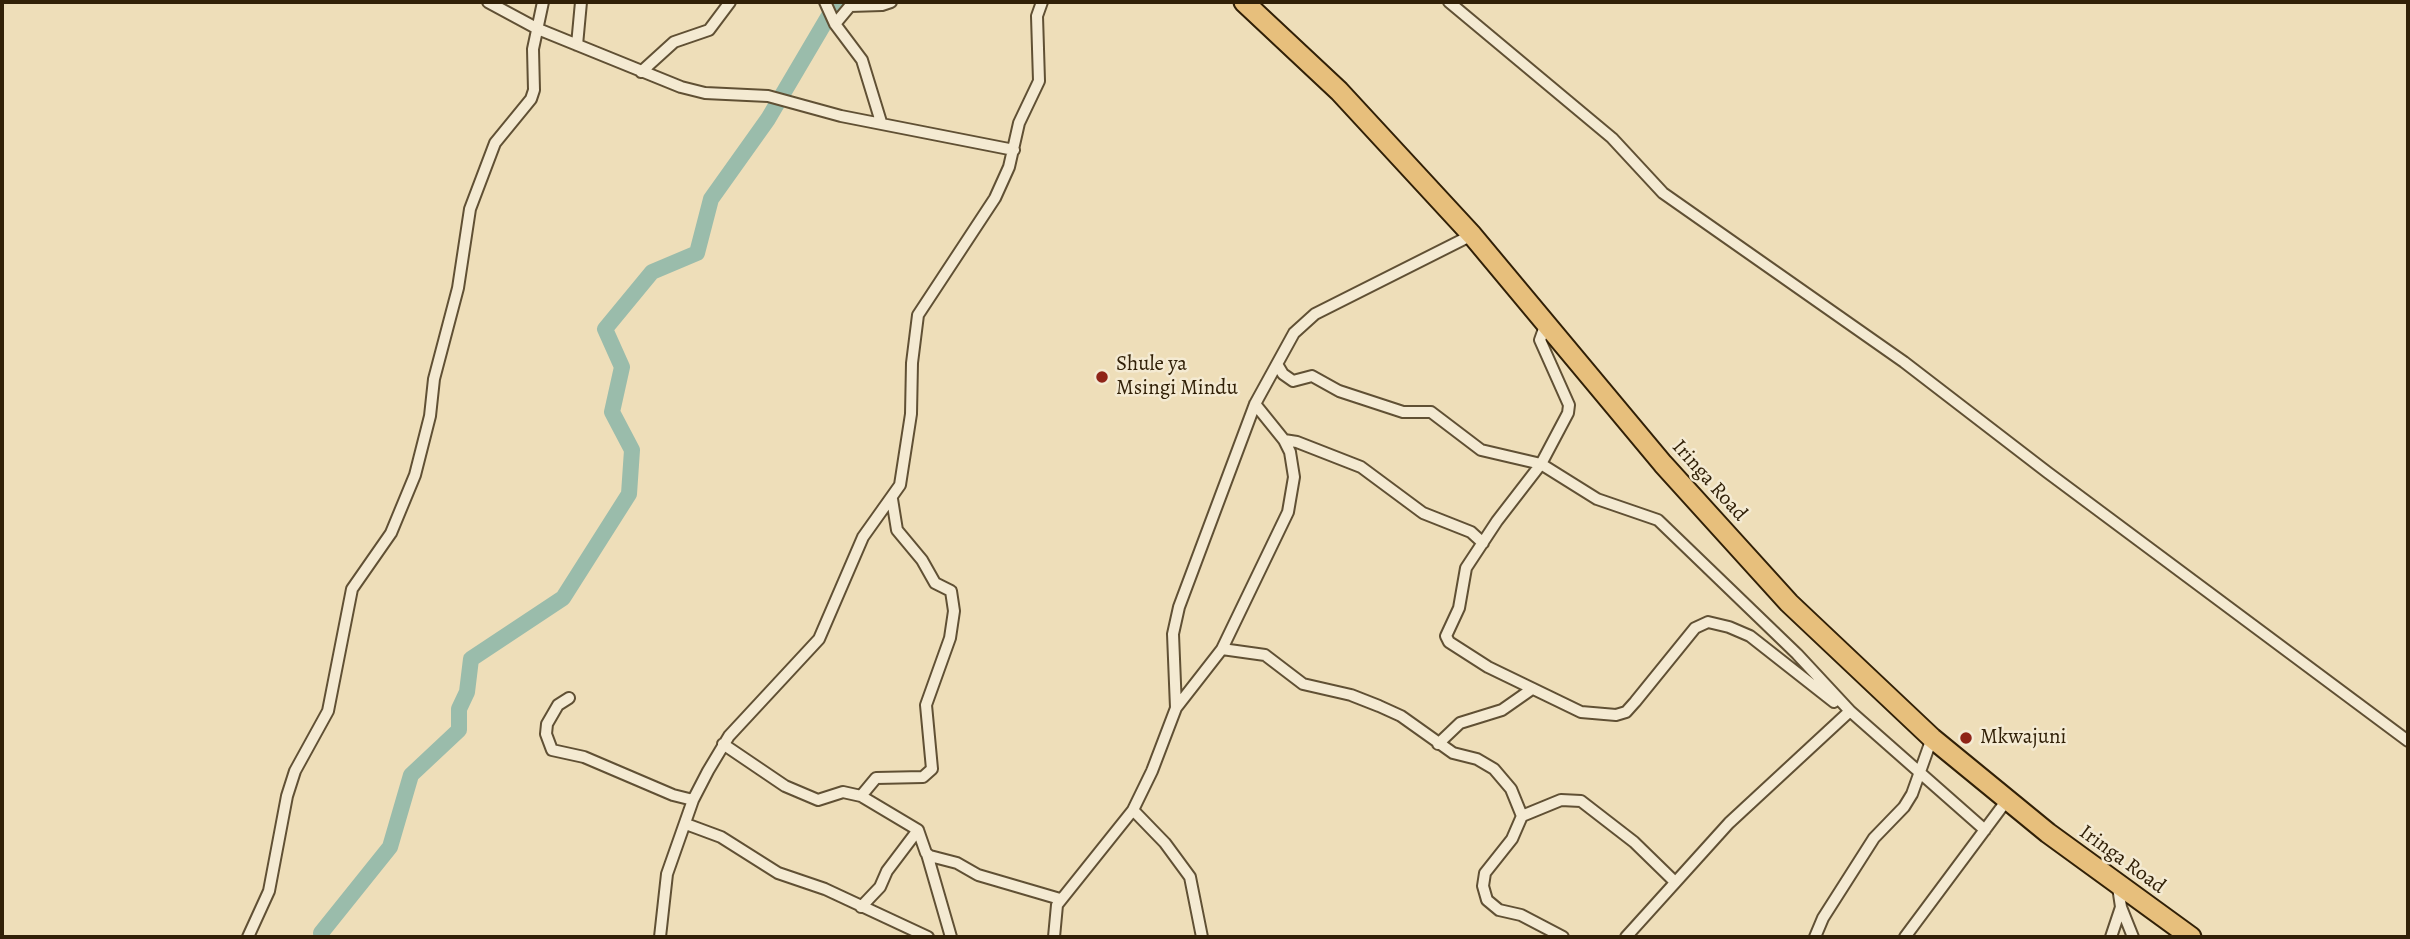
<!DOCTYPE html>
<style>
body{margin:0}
#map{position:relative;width:2410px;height:939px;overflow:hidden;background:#eedeb9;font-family:Alegreya,serif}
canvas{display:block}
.frame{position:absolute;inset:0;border:4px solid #312007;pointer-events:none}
</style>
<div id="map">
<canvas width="2410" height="939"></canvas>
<div class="frame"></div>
</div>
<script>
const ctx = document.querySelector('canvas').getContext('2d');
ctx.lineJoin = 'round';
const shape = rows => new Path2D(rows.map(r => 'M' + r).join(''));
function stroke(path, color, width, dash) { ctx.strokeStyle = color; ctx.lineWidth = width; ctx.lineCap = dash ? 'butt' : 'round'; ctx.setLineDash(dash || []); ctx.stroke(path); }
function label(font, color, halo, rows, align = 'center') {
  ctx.font = font + ' Alegreya,serif'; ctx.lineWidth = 5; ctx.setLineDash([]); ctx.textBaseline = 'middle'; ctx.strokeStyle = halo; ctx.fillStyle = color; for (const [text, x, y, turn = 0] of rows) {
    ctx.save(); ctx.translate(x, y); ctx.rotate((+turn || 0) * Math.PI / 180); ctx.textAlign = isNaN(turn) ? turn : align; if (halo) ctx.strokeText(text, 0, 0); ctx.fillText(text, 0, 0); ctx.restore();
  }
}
stroke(shape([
 [322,937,321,933,390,847,411,775,459,730,459,709,467,692,471,659,563,598,629,494,632,450,612,412,622,367,605,329,652,272,697,253,711,199,768,119,837,2]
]), '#9abcab', 16);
const street = shape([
 [488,2,538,29,681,87,705,93,768,96,841,116,1014,150],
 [825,2,835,24,862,60,881,122],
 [1449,2,1612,138,1663,193,1904,362,2047,472,2408,741],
 [835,24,850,6,882,5,891,2],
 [577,45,581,2],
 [641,72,674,42,709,30,730,2],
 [1545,326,1540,340,1569,405,1568,413,1541,464,1497,521,1466,568,1459,608,1446,636,1449,642,1488,667,1581,712,1616,715,1626,712,1635,702,1695,628,1708,622,1729,627,1750,636,1834,702],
 [1277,364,1283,374,1293,381,1312,376,1339,391,1403,412,1431,412,1481,450,1541,464,1597,499,1658,520,1797,654,1850,711,1985,830],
 [1284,440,1297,442,1361,467,1423,513,1471,532,1483,543],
 [1222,649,1265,655,1303,684,1351,695,1379,706,1401,716,1453,753,1477,759,1494,769,1511,789,1522,816,1512,839,1485,873,1483,886,1487,900,1499,910,1521,915,1563,937],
 [569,698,558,705,547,724,546,734,552,750,584,757,673,795,693,800],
 [1176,708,1173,634,1179,607,1255,404,1294,333,1315,314,1472,235],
 [723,744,785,786,818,800,843,792,861,796,918,830,926,853,930,856,957,863,978,875,1060,899],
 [1438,744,1460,723,1502,710,1532,689],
 [861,796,876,778,923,777,932,769,926,705,950,638,954,611,951,591,935,583,922,560,897,530,892,499],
 [1133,810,1165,843,1190,877,1202,937],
 [1522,816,1561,800,1581,801,1634,842,1674,881],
 [686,824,721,837,778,873,825,889,928,937],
 [927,854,951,937],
 [2118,887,2121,907,2133,937],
 [861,907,880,887,887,871,918,830],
 [248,937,269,891,287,796,295,771,328,711,352,589,391,533,415,475,430,416,434,379,458,288,470,209,495,143,531,99,534,90,533,49,543,2],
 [660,937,667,874,693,800,708,771,729,736,819,639,863,537,900,485,911,414,912,363,918,315,995,198,1009,167,1019,123,1039,81,1037,16,1042,2],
 [1054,937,1057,905,1133,810,1152,771,1176,708,1222,649,1288,512,1294,477,1290,452,1284,440,1255,404],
 [1626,937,1729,823,1850,711],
 [1815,937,1823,918,1874,838,1904,807,1912,794,1932,738],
 [1905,937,2007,800],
 [2111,937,2121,907]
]);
const highway = shape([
 [1244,2,1339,91,1472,235,1663,464,1789,603,1932,738,2048,833,2191,937]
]);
stroke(street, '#605034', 14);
stroke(highway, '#312007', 23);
stroke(street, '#f4ead2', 10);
stroke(highway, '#e7bf7c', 19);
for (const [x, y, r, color] of [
 [1102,377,7,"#8f2418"],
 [1966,738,7,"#8f2418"]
]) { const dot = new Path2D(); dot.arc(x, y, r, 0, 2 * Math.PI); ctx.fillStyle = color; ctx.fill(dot); stroke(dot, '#f4ead2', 2.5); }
label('21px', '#312007', '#f4ead2', [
 ["Shule ya",1116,365],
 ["Msingi Mindu",1116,389],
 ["Mkwajuni",1980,738]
], 'left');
label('21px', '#312007', '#f4ead2', [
 ["Iringa Road",1709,481,48],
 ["Iringa Road",2122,860,36]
]);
</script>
